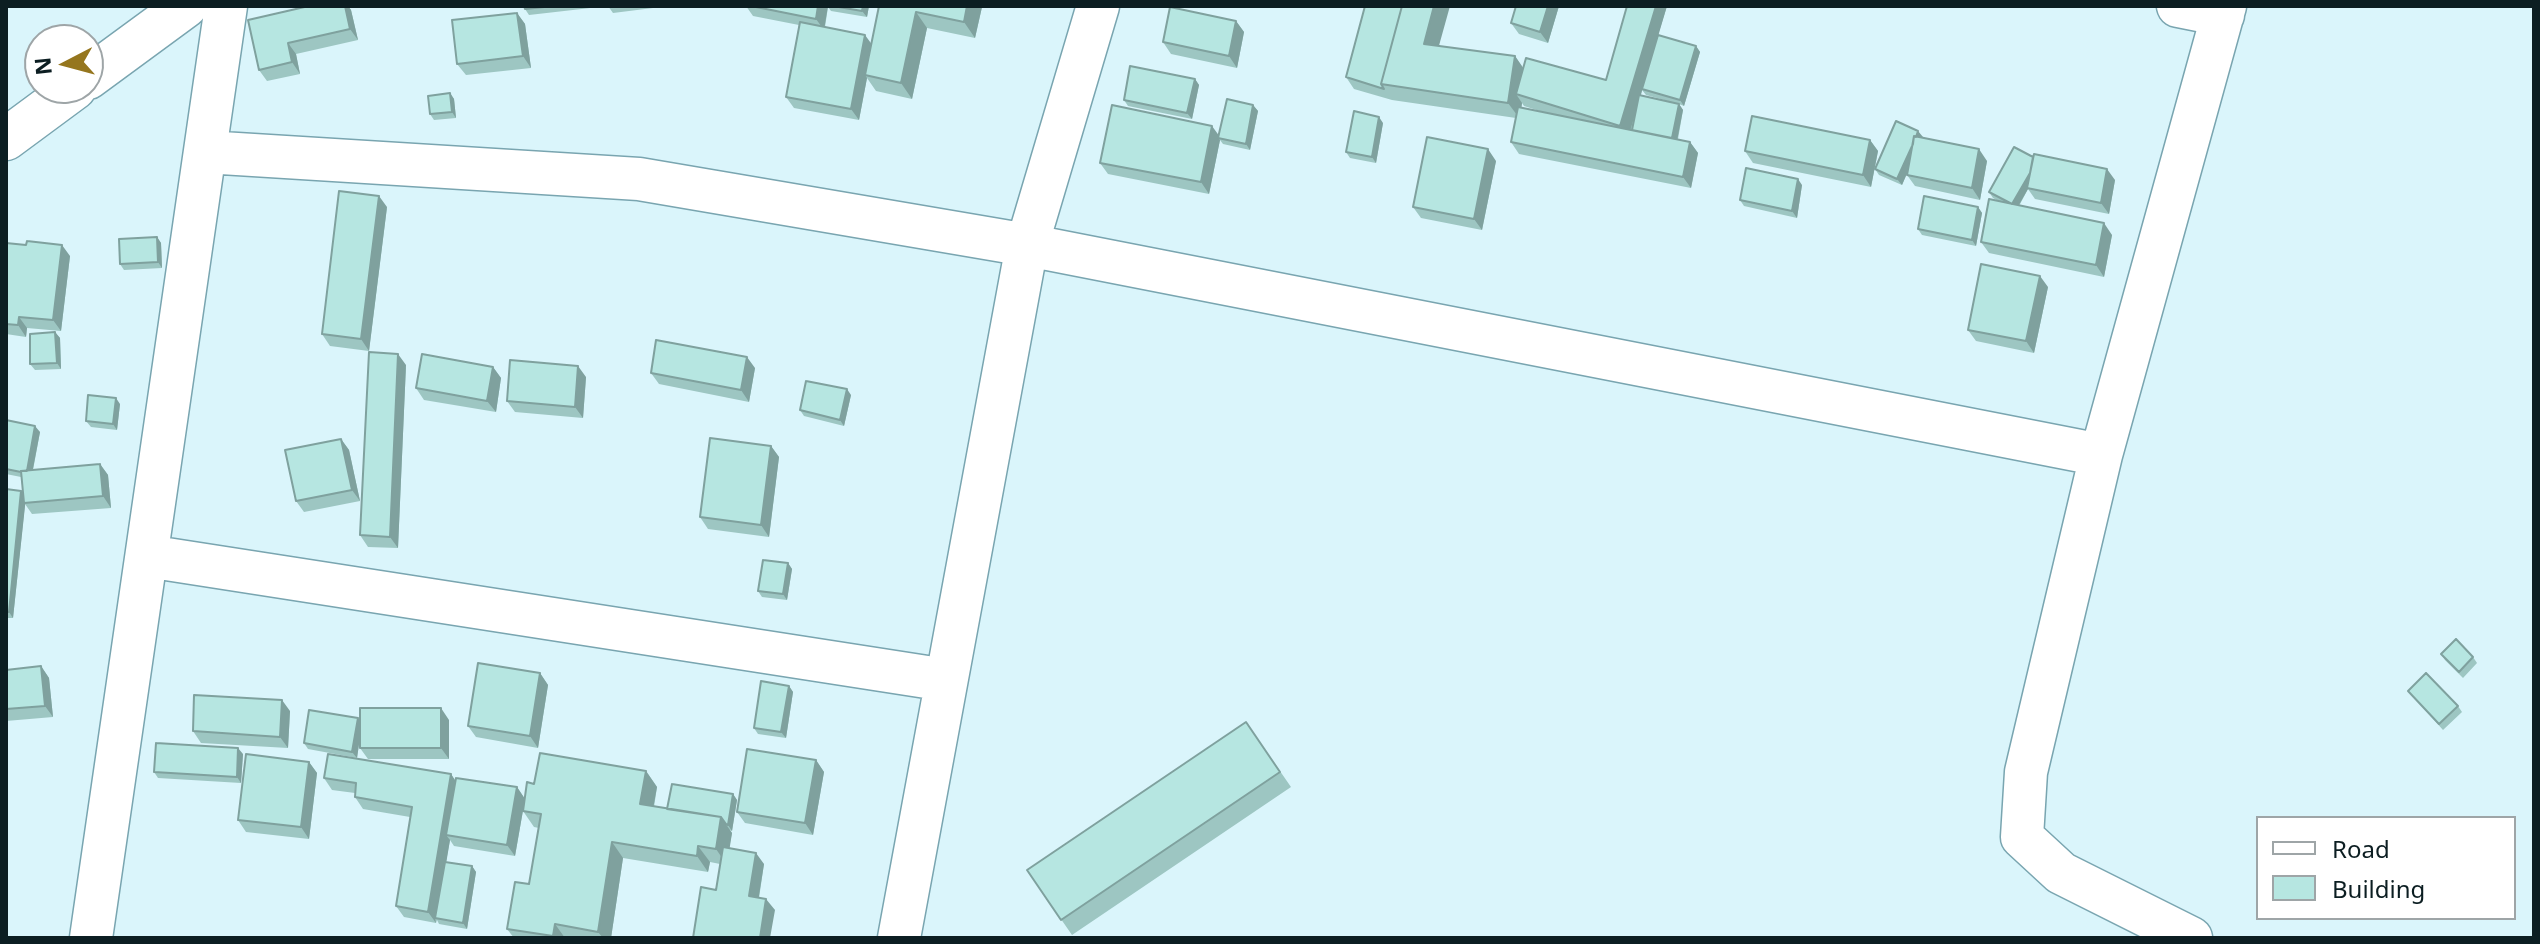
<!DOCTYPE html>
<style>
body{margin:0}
#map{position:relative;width:2540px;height:944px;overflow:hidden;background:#daf5fb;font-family:"Noto Sans",sans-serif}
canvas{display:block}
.frame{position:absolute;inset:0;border:8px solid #0c1e22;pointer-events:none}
.legend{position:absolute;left:2256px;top:816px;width:260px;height:104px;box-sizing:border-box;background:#fff;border:2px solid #9ea5a7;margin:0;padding:10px 14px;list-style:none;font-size:24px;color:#0c1e22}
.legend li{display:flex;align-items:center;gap:16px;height:40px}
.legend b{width:40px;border:2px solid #9ea5a7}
.north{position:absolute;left:24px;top:24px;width:80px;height:80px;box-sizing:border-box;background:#fff;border:2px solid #9ea5a7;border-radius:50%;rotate:264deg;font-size:22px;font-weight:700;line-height:32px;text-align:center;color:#0c1e22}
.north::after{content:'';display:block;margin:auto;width:28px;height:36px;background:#95761e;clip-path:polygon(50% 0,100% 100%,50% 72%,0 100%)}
</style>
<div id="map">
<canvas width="2540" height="944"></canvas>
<div class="frame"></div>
<ul class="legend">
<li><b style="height:10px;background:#fff"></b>Road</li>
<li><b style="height:22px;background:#b6e6e1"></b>Building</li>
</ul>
<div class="north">N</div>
</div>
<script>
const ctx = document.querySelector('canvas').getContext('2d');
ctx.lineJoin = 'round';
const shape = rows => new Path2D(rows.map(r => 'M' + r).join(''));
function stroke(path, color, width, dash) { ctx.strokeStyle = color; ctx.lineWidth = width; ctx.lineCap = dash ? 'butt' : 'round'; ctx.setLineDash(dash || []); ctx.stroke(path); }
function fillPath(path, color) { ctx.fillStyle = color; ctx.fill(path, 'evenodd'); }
const street = shape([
 [2178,6,2223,15],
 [88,78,186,6],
 [6,139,75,88],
 [205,152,639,179,1027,245,2101,455],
 [147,556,946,680],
 [91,938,226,6],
 [899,938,1027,245,1098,6],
 [2191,938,2061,873,2022,837,2026,772,2101,455,2225,6]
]);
stroke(street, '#79a5b0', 45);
stroke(street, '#fff', 42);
fillPath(shape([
 [309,6,348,6,351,10,358,40,296,54,300,74,267,81,259,70],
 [524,6,669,6,613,13,608,6,529,15,525,9],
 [746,6,869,6,867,17,831,11,828,7,825,27,871,44,879,6,981,6,982,7,975,38,927,28,912,99,876,91,867,78,859,120,794,108,786,97,799,25,753,16],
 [1516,6,1559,6,1548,43,1519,34,1511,23],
 [1627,6,1667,6,1658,35,1696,46,1700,52,1684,106,1679,104,1683,110,1678,139,1690,142,1698,153,1691,188,1519,154,1511,142,1516,118,1392,100,1354,89,1346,77,1439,46,1515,56,1523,68,1606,80],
 [1642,90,1646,95,1668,101,1641,95],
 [1522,103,1524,106,1546,113,1521,108],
 [517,13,525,24,531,68,466,75,457,64],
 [1236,21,1244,32,1237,68,1171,54,1163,42],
 [1195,79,1199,85,1192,119,1128,106,1124,100],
 [450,93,454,99,456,118,434,120,430,114],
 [1253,105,1258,111,1250,150,1223,144,1220,140,1209,194,1108,174,1100,163,1219,135],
 [1383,123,1376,163,1350,158,1346,152],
 [1918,131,1922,138,1987,161,1980,200,1915,186,1907,175,1907,173,1902,185,1879,175,1875,169],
 [1870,140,1878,151,1871,187,1753,163,1745,151],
 [2033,157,2115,180,2109,214,2035,199,2028,189,2019,206,2112,235,2104,277,1989,253,1981,242,2000,202,1993,198,1989,192],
 [1496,161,1482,230,1421,218,1413,207],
 [1802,185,1797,218,1744,206,1740,200],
 [387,207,369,351,330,346,322,334],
 [1978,207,1982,213,1976,246,1922,235,1918,229],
 [157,237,161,243,162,268,124,270,120,264],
 [6,243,70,256,61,331,27,328,26,337,6,334],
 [2048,287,2034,353,1976,341,1968,330],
 [55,332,60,338,61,369,35,370,30,364],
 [406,365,398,548,368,547,360,535],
 [493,367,501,378,496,412,424,400,416,388],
 [755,368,749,402,659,384,651,373],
 [586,377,583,418,515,412,507,401],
 [851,395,844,426,804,416,800,410],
 [120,404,117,430,91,427,86,421],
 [6,420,40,432,33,470,100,464,108,475,111,508,32,514,25,504,13,618,6,618,6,489,21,491,23,493,21,477,6,474],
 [341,439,349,450,360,501,304,512,296,501],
 [771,446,779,457,769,537,708,529,700,517],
 [788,563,792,569,787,600,762,597,758,591],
 [2441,654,2473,657,2477,663,2463,678,2445,660],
 [41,666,49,678,53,717,6,721,6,670],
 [540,673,548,685,538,748,476,737,468,726],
 [789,686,793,692,786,738,758,734,754,728],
 [2408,691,2458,706,2462,712,2443,730],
 [290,711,288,748,201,743,193,731],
 [449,720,449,759,368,759,360,748,360,737,357,758,308,749,304,743,360,721],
 [1246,722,1291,787,1072,935,1027,870],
 [243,754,241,783,158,778,154,772],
 [816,760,824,772,813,835,745,823,737,812],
 [309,762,317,773,309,839,246,832,238,820],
 [646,771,657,787,654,807,667,809,733,794,737,800,732,831,730,830,732,833,729,848,764,864,759,898,775,910,716,890,720,864,710,862,708,872,623,858,611,938,514,938,507,929,529,884,539,828,534,827,523,811,534,784],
 [451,774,455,781,517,787,525,799,515,856,454,846,450,840,446,862,472,866,476,872,467,929,439,924,437,920,436,923,404,917,396,906,410,817,363,809,355,797,355,793,332,790,324,778]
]), '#9dc6c2');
fillPath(shape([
 [345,6,348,6,351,10,358,40,350,29],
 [818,6,828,6,824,30,816,19],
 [863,6,869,6,867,17,862,11],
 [967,6,981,6,982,7,975,38,964,22],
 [1434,6,1450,6,1435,60,1424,44],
 [1548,6,1559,6,1548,43,1540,32],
 [1656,6,1667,6,1628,138,1620,126],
 [916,12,927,28,912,99,901,83],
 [517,13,525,24,531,68,523,56],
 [1236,21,1244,32,1237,68,1229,56],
 [865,35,873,46,865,75,867,78,859,120,851,109],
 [288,43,296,54,300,74,292,62],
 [1696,46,1700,52,1684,106,1680,100],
 [1515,56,1526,72,1516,94,1522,103,1520,119,1508,103],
 [1195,79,1199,85,1192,119,1187,113],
 [450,93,454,99,456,118,452,112],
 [1679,104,1683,110,1676,146,1672,140],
 [1253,105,1258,111,1250,150,1246,144],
 [1379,117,1383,123,1376,163,1372,157],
 [1212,126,1220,137,1218,138,1220,140,1209,194,1201,182],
 [1918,131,1923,137,1902,185,1897,179],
 [1870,140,1878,151,1871,187,1863,175],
 [1690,142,1698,153,1691,188,1683,177],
 [1488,149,1496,161,1482,230,1474,219],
 [1979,149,1987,161,1980,200,1972,188],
 [2037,160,2027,188,2028,189,2016,210,2012,204],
 [2107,169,2115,180,2109,214,2101,203],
 [1798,179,1802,185,1797,218,1792,211],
 [379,196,387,207,369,351,361,339],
 [1978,207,1982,213,1976,246,1972,240],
 [2104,223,2112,235,2104,277,2096,265],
 [157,237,161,243,162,268,158,262],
 [62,245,70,256,61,331,53,320],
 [2040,276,2048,287,2034,353,2026,341],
 [19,317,27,328,26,337,18,325],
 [55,332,60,338,61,369,57,363],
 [398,354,406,365,398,548,390,537],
 [747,357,755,368,749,402,741,390],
 [578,366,586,377,583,418,575,407],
 [493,367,501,378,496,412,487,401],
 [847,389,851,395,844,426,840,420],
 [116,398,120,404,117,430,113,424],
 [35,426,40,432,31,479,27,473],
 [341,439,349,450,360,501,352,490],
 [771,446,779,457,769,537,761,525],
 [100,464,108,475,111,508,103,496],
 [21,491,26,497,13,618,9,612],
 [788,563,792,569,787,600,783,594],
 [41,666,49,678,53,717,45,706],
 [540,673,548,685,538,748,530,736],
 [789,686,793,692,786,738,781,732],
 [282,700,290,711,288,748,280,737],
 [441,708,449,720,449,759,441,748],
 [358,718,362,724,357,758,352,752],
 [238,748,243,754,241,783,237,777],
 [816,760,824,772,813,835,805,823],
 [309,762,317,773,309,839,301,827],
 [646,771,657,787,651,820,640,804],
 [451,774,459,786,446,835,450,840,437,918,435,918,436,923,428,912],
 [517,787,525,799,515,856,507,845],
 [733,794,737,800,732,831,728,825],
 [721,817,732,833,727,865,716,849],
 [612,842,623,858,611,938,603,938,598,932],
 [698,846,710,862,708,872,697,856],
 [756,853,764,864,757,908,749,896],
 [472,866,476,872,467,929,463,923],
 [766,899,775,910,770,938,760,938],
 [555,924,565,938,554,938,553,936]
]), '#7fa19e');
const building = shape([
 [309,6,345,6,350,29,288,43,292,62,259,70,248,20,309,6],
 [524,6,554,6,525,9,524,6],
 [751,6,818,6,816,19,751,6],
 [833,6,863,6,862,11,833,6],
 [879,6,967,6,964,22,916,12,901,83,865,75,879,6],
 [1365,6,1402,6,1381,84,1384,89,1346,77,1365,6],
 [1402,6,1434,6,1424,44,1515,56,1508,103,1381,84,1402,6],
 [1516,6,1548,6,1540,32,1511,23,1516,6],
 [1627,6,1656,6,1620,126,1516,94,1526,58,1606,80,1627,6],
 [1170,7,1236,21,1229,56,1163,42,1170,7],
 [517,13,523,56,457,64,452,20,517,13],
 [800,22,865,35,851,109,786,97,800,22],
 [1658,35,1696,46,1680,100,1642,89,1658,35],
 [1130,66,1195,79,1187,113,1124,100,1130,66],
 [450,93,452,112,430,114,428,96,450,93],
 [1639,95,1679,104,1672,138,1632,130,1639,95],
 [1227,99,1253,105,1246,144,1218,138,1227,99],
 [1112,105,1212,126,1201,182,1100,163,1112,105],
 [1518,107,1690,142,1683,177,1511,142,1518,107],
 [1354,111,1379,117,1372,157,1346,152,1354,111],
 [1752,116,1870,140,1863,175,1745,151,1752,116],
 [1896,121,1918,131,1916,137,1914,136,1913,144,1897,179,1875,169,1896,121],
 [1914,136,1979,149,1972,188,1907,175,1914,136],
 [1427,137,1488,149,1474,219,1413,207,1427,137],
 [2014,147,2033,157,2030,173,2012,204,1989,192,2014,147],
 [2034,154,2107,169,2101,203,2027,188,2034,154],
 [1746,168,1798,179,1792,211,1740,200,1746,168],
 [339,191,379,196,361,339,322,334,339,191],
 [1924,196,1978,207,1972,240,1918,229,1924,196],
 [1989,199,2104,223,2096,265,1981,242,1989,199],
 [157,237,158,262,120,264,119,239,157,237],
 [27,241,62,245,53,320,19,317,18,325,6,324,6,243,26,245,27,241],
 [1981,264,2040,276,2026,341,1968,330,1981,264],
 [55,332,57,363,30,364,30,334,55,332],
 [656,340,747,357,741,390,651,373,656,340],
 [369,352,398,354,390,537,360,535,369,352],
 [422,354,493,367,487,401,416,388,422,354],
 [510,360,578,366,575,407,507,401,510,360],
 [806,381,847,389,840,420,800,410,806,381],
 [88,395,116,398,113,424,86,421,88,395],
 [6,420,35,426,27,471,21,471,21,472,6,469,6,420],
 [710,438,771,446,761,525,700,517,710,438],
 [341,439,352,490,296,501,285,450,341,439],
 [100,464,103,496,24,503,21,471,100,464],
 [6,489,21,491,9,612,6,612,6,489],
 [763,560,788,563,783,594,758,591,763,560],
 [2456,639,2473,657,2459,672,2441,654,2456,639],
 [478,663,540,673,530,736,468,726,478,663],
 [41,666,45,706,6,709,6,670,41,666],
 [2426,673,2458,706,2439,724,2408,691,2426,673],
 [761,681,789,686,781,732,754,728,761,681],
 [194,695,282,700,280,737,193,731,194,695],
 [360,708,441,708,441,748,360,748,360,708],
 [309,710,358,718,352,752,304,743,309,710],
 [1246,722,1280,772,1061,920,1027,870,1246,722],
 [156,743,238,748,237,777,154,772,156,743],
 [747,749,816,760,805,823,737,812,747,749],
 [540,753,646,771,640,804,721,817,716,849,698,846,697,856,612,842,598,932,555,924,553,936,507,929,515,882,529,884,541,814,523,811,527,782,534,784,540,753],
 [246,754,309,762,301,827,238,820,246,754],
 [328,754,451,774,428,912,396,906,412,807,355,797,356,783,324,778,328,754],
 [456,778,517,787,507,845,446,835,456,778],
 [672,784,733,794,728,825,726,824,721,817,667,809,672,784],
 [723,847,756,853,749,896,766,899,760,938,693,938,701,887,716,890,723,847],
 [445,862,472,866,463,923,435,918,445,862]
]);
fillPath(building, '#b6e6e1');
stroke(building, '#7fa19e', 2);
</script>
